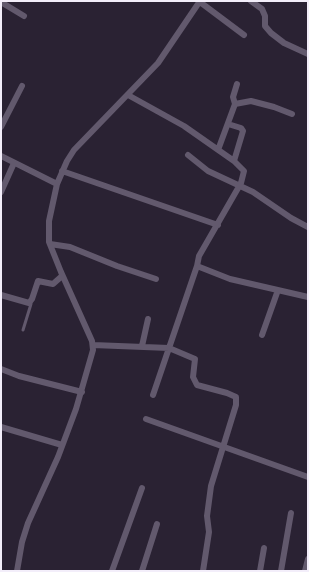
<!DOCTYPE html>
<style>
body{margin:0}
#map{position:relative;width:309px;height:572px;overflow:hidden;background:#2a2233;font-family:"DejaVu Sans",sans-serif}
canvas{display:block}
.frame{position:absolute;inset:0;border:2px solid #f3eefa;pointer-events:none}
</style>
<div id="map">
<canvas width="309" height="572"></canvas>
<div class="frame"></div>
</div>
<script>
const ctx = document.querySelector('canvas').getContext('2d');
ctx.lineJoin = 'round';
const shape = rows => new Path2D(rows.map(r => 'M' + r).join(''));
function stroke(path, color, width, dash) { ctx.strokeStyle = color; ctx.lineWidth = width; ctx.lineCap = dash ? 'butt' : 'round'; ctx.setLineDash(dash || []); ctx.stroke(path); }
stroke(shape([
 [23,330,31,304]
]), '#62596d', 3);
stroke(shape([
 [251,1,262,9,265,16,265,26,271,33,284,43,308,54],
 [1,2,24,16],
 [200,2,244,35],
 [128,95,184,126,234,161,244,171,241,183,199,256,197,266,230,279,308,297],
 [235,104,233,97,237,84],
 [228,124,241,128,243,131,234,161],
 [1,127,22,86],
 [218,150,235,104,251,101,274,107,292,114],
 [188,155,208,171,253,192,291,218,308,227],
 [1,156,57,184],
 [62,171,218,225],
 [1,192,14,163],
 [50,244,70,247,117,266,156,279],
 [1,295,29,303,32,299,38,281,53,284,62,276],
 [262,335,278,290],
 [93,345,169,348,197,266],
 [142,346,148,319],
 [1,369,19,376,82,392],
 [153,395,169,348,195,359,193,377,197,385,227,393,236,397,236,405,211,486,207,516,209,532,203,571],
 [146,419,308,477],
 [1,427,62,445],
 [17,571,22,542,28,523,58,457,76,409,93,350,92,341,61,272,49,242,49,221,57,184,67,161,74,150,158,63,200,1],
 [112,571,142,488],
 [142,571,157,524],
 [260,571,264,548],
 [281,571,291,513],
 [305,571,308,559]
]), '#62596d', 6);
</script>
